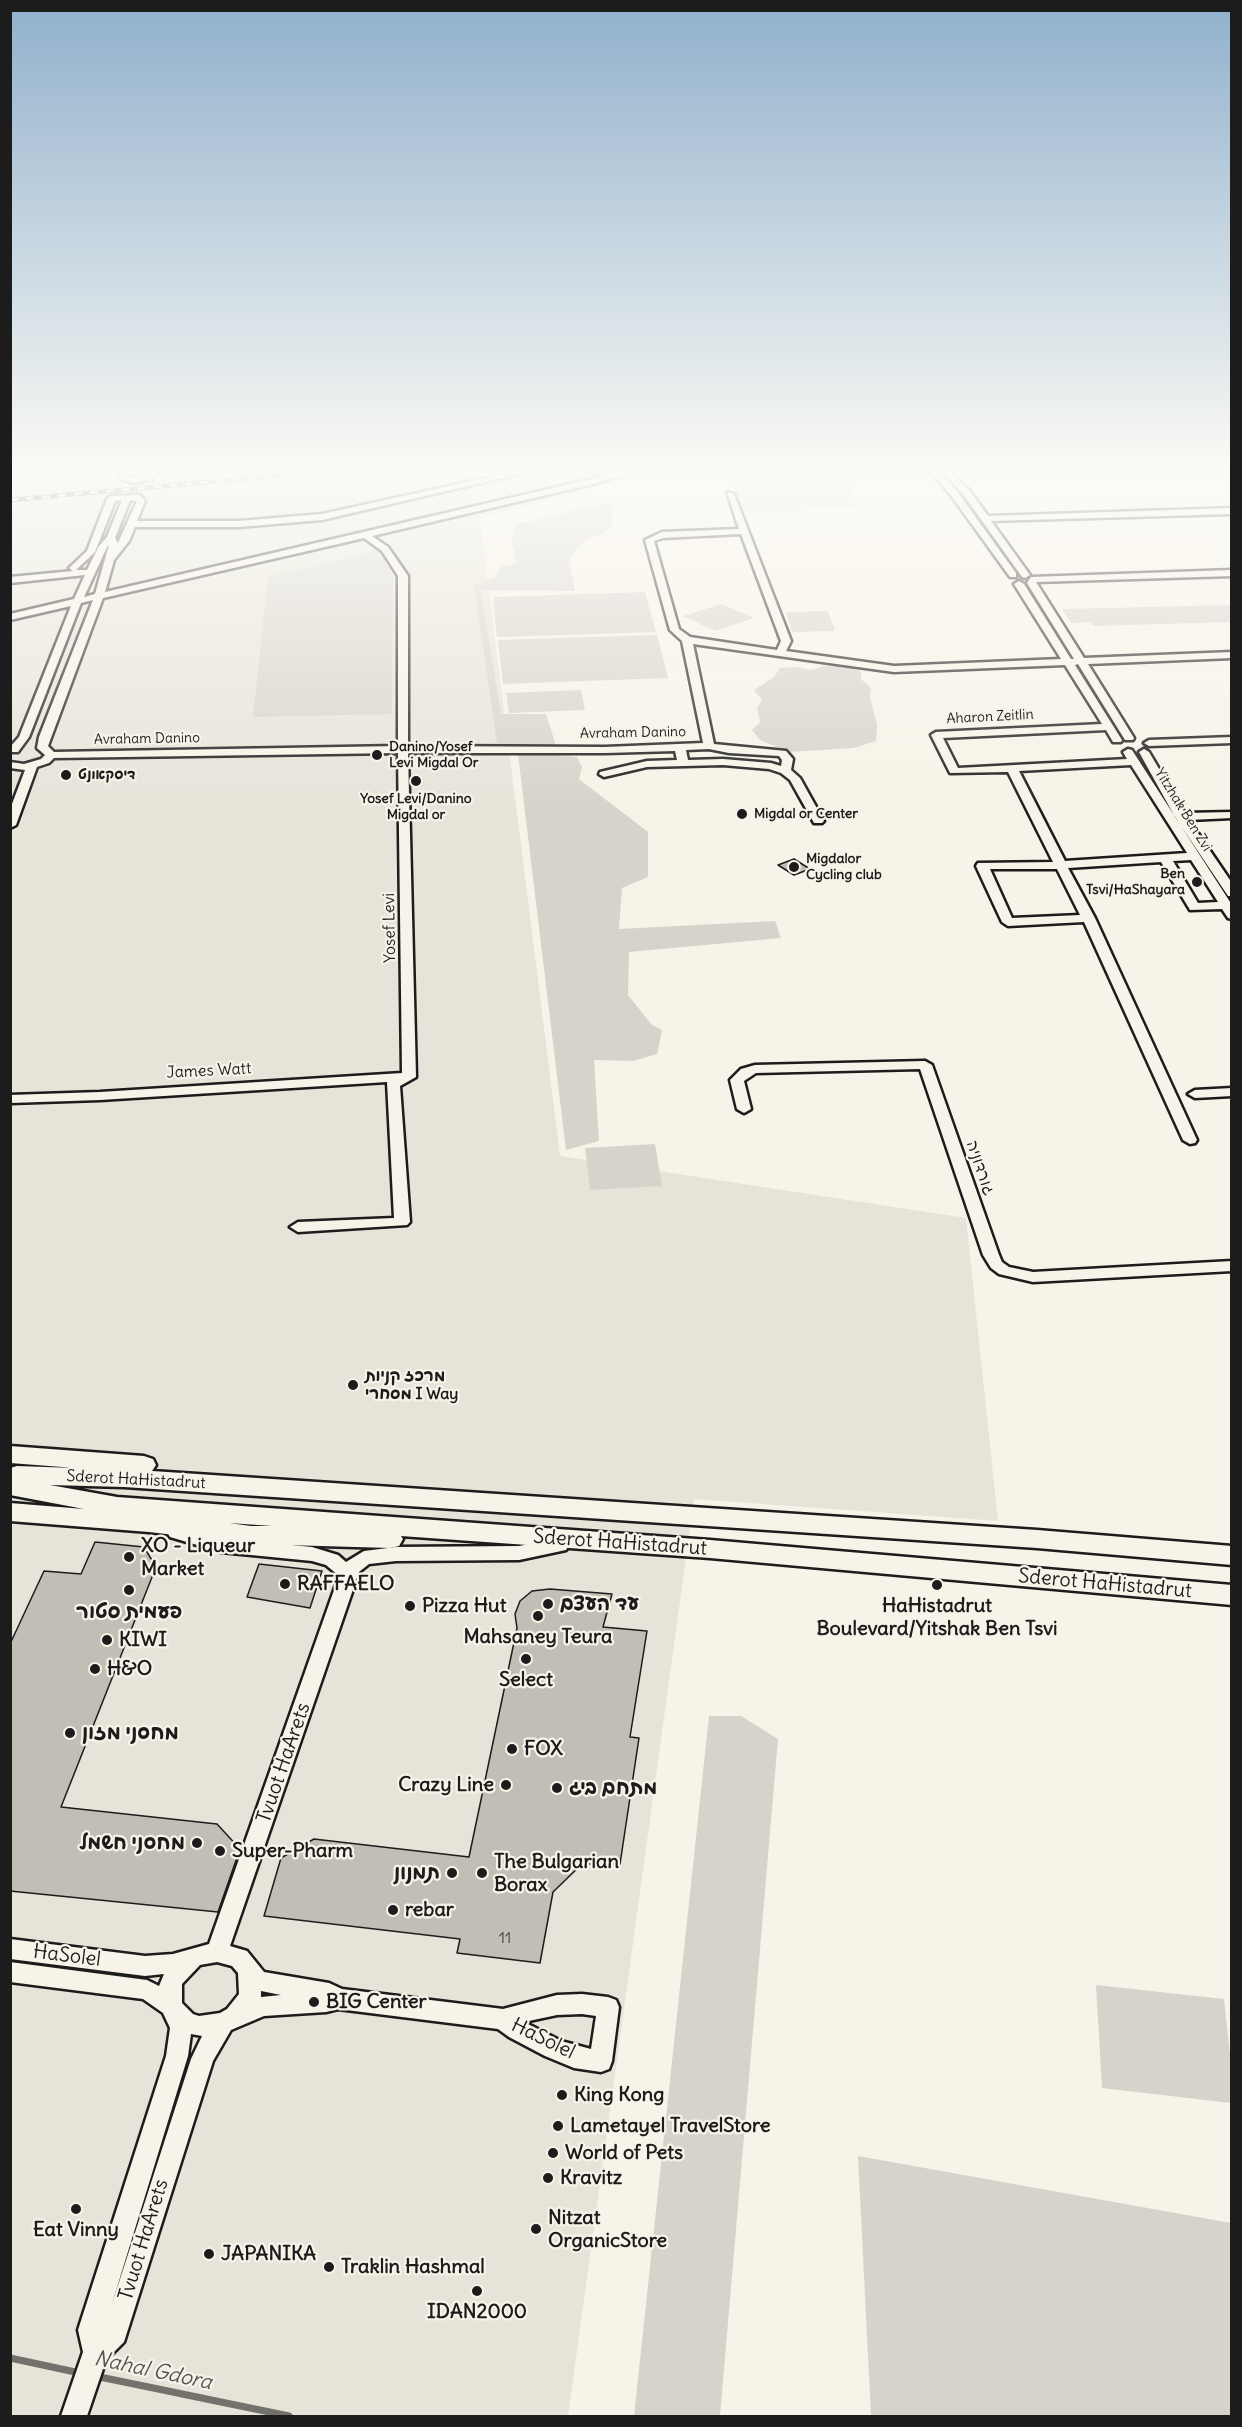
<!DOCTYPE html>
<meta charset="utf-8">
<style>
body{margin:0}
#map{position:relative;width:1242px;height:2427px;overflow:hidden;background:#f7f3e8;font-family:Delius,sans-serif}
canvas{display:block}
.frame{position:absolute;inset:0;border:12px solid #1c1c1c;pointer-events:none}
</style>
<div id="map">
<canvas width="1242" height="2427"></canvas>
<div class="frame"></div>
</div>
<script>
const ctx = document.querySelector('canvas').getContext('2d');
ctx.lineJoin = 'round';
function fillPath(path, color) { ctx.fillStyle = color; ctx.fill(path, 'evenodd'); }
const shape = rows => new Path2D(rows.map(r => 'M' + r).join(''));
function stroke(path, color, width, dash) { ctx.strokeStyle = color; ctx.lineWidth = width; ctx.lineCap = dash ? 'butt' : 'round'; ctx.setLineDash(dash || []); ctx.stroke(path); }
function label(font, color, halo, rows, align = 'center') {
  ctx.font = font + ' Delius,"Playpen Sans Hebrew",sans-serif'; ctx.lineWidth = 4.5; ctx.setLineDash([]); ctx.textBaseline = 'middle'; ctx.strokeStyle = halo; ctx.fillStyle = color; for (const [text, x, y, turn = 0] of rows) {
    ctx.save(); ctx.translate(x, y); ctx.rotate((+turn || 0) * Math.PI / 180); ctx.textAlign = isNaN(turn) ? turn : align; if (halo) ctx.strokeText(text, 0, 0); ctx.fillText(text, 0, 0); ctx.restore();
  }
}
fillPath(shape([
 [11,471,651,471,480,519,560,1156,966,1218,998,1521,694,1499,568,2416,11,2416],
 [727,471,841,471,861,508,745,512]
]), '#e6e3d9');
fillPath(shape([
 [611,501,612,526,602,534,585,540,569,559,575,591,481,590,501,714,546,714,559,755,577,757,582,767,579,779,648,832,648,877,622,888,619,929,775,921,781,938,629,952,628,995,652,1025,662,1030,657,1054,633,1061,594,1060,599,1141,566,1150,517,746,497,743,474,586,496,577,499,569,503,566,517,563,511,543,515,525],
 [379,550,393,576,392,714,253,717,268,577],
 [645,592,656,632,497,637,493,597],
 [722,604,754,618,715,631,683,616],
 [1231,605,1231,622,1094,626,1091,622,1071,623,1062,609],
 [828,611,835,631,792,632,786,612],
 [657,635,668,678,503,684,498,640],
 [824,666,842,666,861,671,861,679,871,688,870,697,877,725,876,741,854,748,789,752,760,740,752,730,760,722,757,708,762,700,754,690,774,677,780,668,796,667,811,670],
 [581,690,585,710,509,713,506,693],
 [655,1144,662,1186,590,1190,585,1148],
 [709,1716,741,1716,778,1739,720,2416,634,2416],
 [1096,1985,1224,1999,1231,2064,1231,2103,1102,2088],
 [858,2156,1231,2223,1231,2416,871,2416]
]), '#d7d3cb');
stroke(shape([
 [10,2358,80,2373],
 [95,2376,289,2416]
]), '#72716c', 7);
const building = shape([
 [794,859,810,869,794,875,778,865,794,859],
 [95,1542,144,1547,156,1567,61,1807,217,1824,240,1849,218,1912,10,1891,10,1644,44,1571,81,1574,95,1542],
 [259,1564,322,1571,310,1608,247,1597,259,1564],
 [550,1589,612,1594,603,1627,647,1631,630,1737,639,1738,620,1864,582,1864,553,1892,540,1963,457,1953,460,1939,264,1916,281,1858,314,1839,469,1857,517,1628,515,1614,520,1601,532,1591,550,1589]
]);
fillPath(building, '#c0beb5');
stroke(building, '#1c1c1c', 1.5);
stroke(shape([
 [127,501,138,475]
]), '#d6d3c9', 9, [9, 4.5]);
const minor = shape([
 [120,471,128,471,127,476,134,478,146,475,149,471,157,471,152,479,134,483,119,479,120,471],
 [518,471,532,471,322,520,239,527,135,527,129,541,114,560,105,592,605,476,589,471,635,471,593,484,372,536,388,547,408,576,408,746,605,747,703,743,682,641,670,630,645,540,662,532,739,529,727,492,734,494,791,641,786,651,894,666,1061,659,1014,584,1019,581,1024,584,1071,659,1074,659,1027,583,1031,577,1232,570,1232,576,1036,582,1084,658,1232,652,1232,658,1088,664,1134,738,1133,740,1125,740,1078,664,1075,665,1122,740,1121,742,1113,742,1106,730,943,738,958,768,1127,759,1123,752,1128,749,1132,750,1232,905,1232,919,1228,918,1222,909,1190,910,1161,862,1068,868,1095,918,1197,1140,1195,1143,1190,1144,1183,1140,1084,922,1008,926,1002,922,976,866,978,863,1053,862,1008,772,950,773,931,735,936,732,1102,724,1065,665,894,672,693,644,714,744,786,751,793,759,791,770,800,778,824,821,822,823,814,823,790,780,781,773,769,769,723,765,647,767,604,777,599,774,600,772,647,761,677,760,675,751,605,753,408,753,416,1077,400,1086,410,1222,407,1225,298,1232,290,1227,298,1222,394,1218,387,1082,100,1100,10,1103,10,1095,100,1092,402,1073,398,753,54,758,49,763,37,767,16,825,10,828,10,809,25,770,10,768,10,762,24,764,41,759,45,755,37,748,39,737,93,600,81,603,29,737,18,752,10,752,10,747,19,737,71,606,10,620,10,614,74,599,85,575,10,583,10,577,73,571,69,568,87,551,107,499,111,496,140,495,145,501,137,521,239,521,322,514,518,471],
 [122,500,107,537,99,546,87,570,76,570,95,552,115,501,122,500],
 [130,500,137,501,118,543,115,538,130,500],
 [741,534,781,641,777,650,690,637,679,629,654,541,663,538,741,534],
 [364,538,382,551,398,576,398,746,54,752,48,746,103,598,364,538],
 [109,545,95,594,84,597,107,547,109,545],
 [709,749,729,753,779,756,782,760,781,766,771,763,723,759,688,760,686,750,709,749],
 [1131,765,1187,853,1065,861,1019,771,1131,765],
 [1191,860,1218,902,1198,903,1173,861,1191,860],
 [990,869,1057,869,1080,915,1012,918,990,869],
 [930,471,938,471,956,490,1016,573,1016,577,1010,577,950,494,930,471],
 [941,471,949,471,969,490,988,516,1232,508,1232,514,991,521,1030,575,1025,578,1022,577,963,494,941,471],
 [1232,737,1232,743,1149,746,1144,743,1149,740,1232,737],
 [1144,749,1149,752,1185,813,1232,812,1232,818,1189,820,1232,883,1232,896,1228,896,1175,817,1139,752,1144,749],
 [925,1061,932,1065,999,1255,1002,1262,1009,1267,1033,1272,1232,1261,1232,1271,1033,1282,999,1274,991,1268,983,1255,920,1069,756,1073,744,1081,751,1109,744,1113,737,1109,730,1080,741,1069,755,1065,925,1061],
 [1232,1088,1232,1096,1195,1098,1188,1094,1195,1090,1232,1088],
 [176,1525,221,1538,312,1547,338,1555,346,1562,364,1551,396,1547,519,1546,560,1538,566,1540,569,1545,566,1550,519,1560,396,1561,369,1564,359,1572,230,1946,247,1951,264,1972,329,1983,342,1989,503,2009,557,1995,582,1994,608,1997,616,2000,619,2007,612,2061,609,2069,601,2072,574,2068,545,2056,509,2037,498,2029,338,2009,326,2012,264,2016,231,2030,213,2061,124,2342,106,2360,87,2416,61,2416,83,2352,78,2330,166,2056,170,2028,163,2013,143,1999,10,1982,10,1962,147,1980,159,1986,164,1974,145,1976,10,1959,10,1939,145,1956,173,1954,209,1944,339,1576,326,1565,312,1561,221,1552,170,1537,167,1532,170,1527,176,1525],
 [217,1962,232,1966,238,1973,239,1994,227,2009,220,2013,199,2016,193,2014,182,2003,182,1984,200,1965,217,1962],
 [261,1991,281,1995,261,1997,261,1991],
 [582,2014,596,2016,591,2049,561,2041,524,2022,557,2015,582,2014],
 [191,2034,202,2036,191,2059,111,2307,188,2056,191,2034]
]);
const highway = shape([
 [10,1446,144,1456,153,1459,156,1465,152,1471,1037,1530,1232,1546,1232,1565,1037,1548,124,1487,50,1485,117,1497,710,1540,1232,1585,1232,1605,710,1558,401,1536,403,1539,399,1546,390,1548,251,1544,149,1532,10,1521,10,1503,84,1509,10,1495,10,1468,17,1466,75,1468,10,1463,10,1446],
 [229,1523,272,1526,251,1526,229,1523]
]);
stroke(minor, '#1c1c1c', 5);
stroke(highway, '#1c1c1c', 5);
fillPath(minor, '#f7f3e8');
fillPath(highway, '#f7f3e8');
const rail = shape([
 [10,500,331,471]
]);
stroke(rail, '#1c1c1c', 4.5);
stroke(rail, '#f7f3e8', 3, [8]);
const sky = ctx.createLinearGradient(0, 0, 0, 811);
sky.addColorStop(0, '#90b0cc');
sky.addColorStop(0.58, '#fbfaf5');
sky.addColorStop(1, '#fbfaf500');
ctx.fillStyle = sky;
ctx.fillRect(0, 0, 1242, 811);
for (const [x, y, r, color] of [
 [377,755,6,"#1c1c1c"],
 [66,775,6,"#1c1c1c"],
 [416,781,6,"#1c1c1c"],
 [742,814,6,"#1c1c1c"],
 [794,867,6,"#1c1c1c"],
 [1197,882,6,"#1c1c1c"],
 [353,1385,6,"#1c1c1c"],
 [129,1557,6,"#1c1c1c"],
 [285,1584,6,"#1c1c1c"],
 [937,1585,6,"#1c1c1c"],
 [129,1590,6,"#1c1c1c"],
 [548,1604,6,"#1c1c1c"],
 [410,1606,6,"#1c1c1c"],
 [538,1616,6,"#1c1c1c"],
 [107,1640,6,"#1c1c1c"],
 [526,1659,6,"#1c1c1c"],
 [95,1669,6,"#1c1c1c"],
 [70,1733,6,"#1c1c1c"],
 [512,1749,6,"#1c1c1c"],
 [506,1785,6,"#1c1c1c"],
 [557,1788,6,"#1c1c1c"],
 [197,1843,6,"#1c1c1c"],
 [220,1851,6,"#1c1c1c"],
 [452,1873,6,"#1c1c1c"],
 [482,1873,6,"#1c1c1c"],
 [393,1910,6,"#1c1c1c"],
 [314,2002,6,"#1c1c1c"],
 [562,2095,6,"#1c1c1c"],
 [558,2126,6,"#1c1c1c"],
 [553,2153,6,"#1c1c1c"],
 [548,2178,6,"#1c1c1c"],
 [76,2209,6,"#1c1c1c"],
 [536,2229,6,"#1c1c1c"],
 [209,2254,6,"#1c1c1c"],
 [329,2267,6,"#1c1c1c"],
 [477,2291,6,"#1c1c1c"]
]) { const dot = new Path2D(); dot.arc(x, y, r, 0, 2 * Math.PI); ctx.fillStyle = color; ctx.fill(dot); stroke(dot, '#f7f3e8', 2); }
label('14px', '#1c1c1c', '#f7f3e8', [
 ["Aharon Zeitlin",990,717,-3],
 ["Avraham Danino",633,733,-1],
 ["Avraham Danino",147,739,-1],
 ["Yitzhak Ben Zvi",1183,810,58]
]);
label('bold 14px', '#1c1c1c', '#f7f3e8', [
 ["Danino/Yosef",389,747],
 ["Levi Migdal Or",389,763],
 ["דיסקאונט",78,775],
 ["Yosef Levi/Danino",416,799,"center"],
 ["Migdal or",416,815,"center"],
 ["Migdal or Center",754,814],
 ["Migdalor",806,859],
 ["Cycling club",806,875],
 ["Ben",1185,874,"right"],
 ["Tsvi/HaShayara",1185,890,"right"]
], 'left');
label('16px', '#1c1c1c', '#f7f3e8', [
 ["Yosef Levi",390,928,-91],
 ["James Watt",209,1071,-3],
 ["גורדוניה",980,1168,71],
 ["Sderot HaHistadrut",136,1480,3]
]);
label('bold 16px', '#1c1c1c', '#f7f3e8', [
 ["מרכז קניות",365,1376],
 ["מסחרי I Way",365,1394]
], 'left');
label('16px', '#454442', null, [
 ["11",505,1938]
]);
label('20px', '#1c1c1c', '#f7f3e8', [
 ["Sderot HaHistadrut",620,1543,4],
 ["Sderot HaHistadrut",1105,1584,5],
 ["Tvuot HaArets",284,1763,-71],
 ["HaSolel",67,1956,7],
 ["HaSolel",543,2039,26],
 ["Tvuot HaArets",144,2240,-73]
]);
label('bold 20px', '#1c1c1c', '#f7f3e8', [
 ["XO - Liqueur",141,1546],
 ["Market",141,1569],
 ["RAFFAELO",297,1584],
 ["עד העצם",560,1604],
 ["Pizza Hut",422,1606],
 ["HaHistadrut",937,1606,"center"],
 ["Boulevard/Yitshak Ben Tsvi",937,1629,"center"],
 ["פעמית סטור",129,1612,"center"],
 ["Mahsaney Teura",538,1637,"center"],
 ["KIWI",119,1640],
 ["H&O",107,1669],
 ["Select",526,1680,"center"],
 ["מחסני מזון",82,1733],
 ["FOX",524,1749],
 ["Crazy Line",494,1785,"right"],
 ["מתחם ביג",569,1788],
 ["מחסני חשמל",185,1843,"right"],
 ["Super-Pharm",232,1851],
 ["The Bulgarian",494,1862],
 ["Borax",494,1885],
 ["תמנונ",440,1873,"right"],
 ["rebar",405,1910],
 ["BIG Center",326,2002],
 ["King Kong",574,2095],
 ["Lametayel TravelStore",570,2126],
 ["World of Pets",565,2153],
 ["Kravitz",560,2178],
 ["Nitzat",548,2218],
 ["OrganicStore",548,2241],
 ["Eat Vinny",76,2230,"center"],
 ["JAPANIKA",221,2254],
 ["Traklin Hashmal",341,2267],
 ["IDAN2000",477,2312,"center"]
], 'left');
label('italic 21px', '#565452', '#f7f3e8', [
 ["Nahal Gdora",153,2371,12]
]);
</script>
